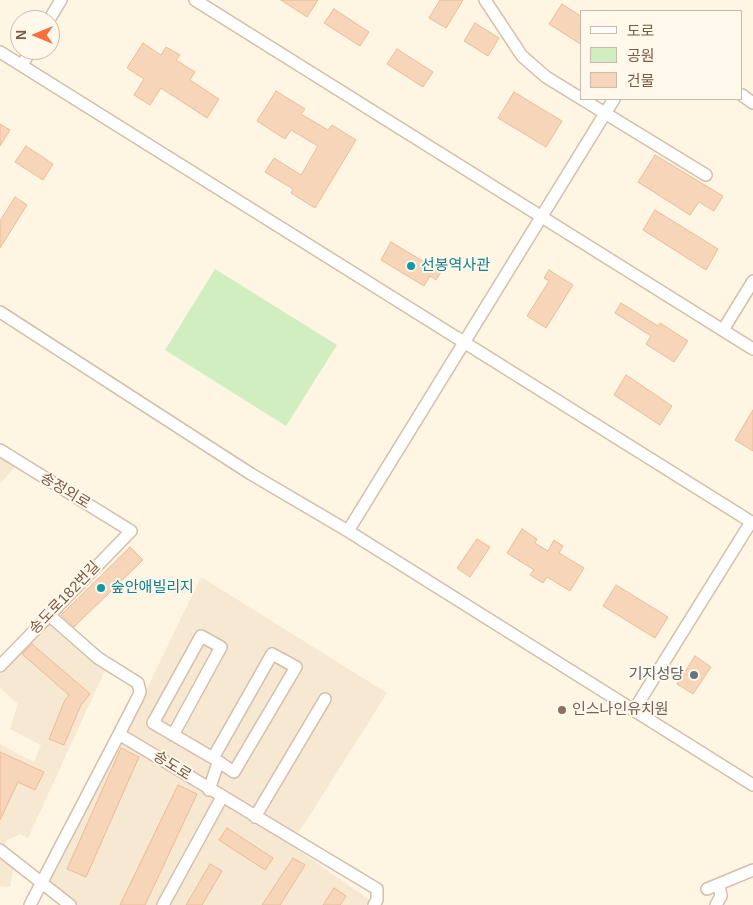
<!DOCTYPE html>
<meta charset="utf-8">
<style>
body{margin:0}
#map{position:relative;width:753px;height:905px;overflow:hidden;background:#fef5e3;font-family:Helvetica,"Noto Sans KR",sans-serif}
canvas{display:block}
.legend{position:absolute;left:580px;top:10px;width:162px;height:90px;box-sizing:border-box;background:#fff9ec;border:1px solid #cabaaa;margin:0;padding:6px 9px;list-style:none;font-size:15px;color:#7a5b46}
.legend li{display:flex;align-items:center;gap:10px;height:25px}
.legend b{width:25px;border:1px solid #cabaaa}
.north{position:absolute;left:10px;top:10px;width:50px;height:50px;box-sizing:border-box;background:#fff9ec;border:1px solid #cabaaa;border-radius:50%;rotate:270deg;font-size:14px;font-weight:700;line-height:20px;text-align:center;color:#7a5b46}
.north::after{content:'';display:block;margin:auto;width:18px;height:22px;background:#f5703c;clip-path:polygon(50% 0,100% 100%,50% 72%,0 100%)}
</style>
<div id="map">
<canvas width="753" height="905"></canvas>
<ul class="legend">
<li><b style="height:6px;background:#fff"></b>도로</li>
<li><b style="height:14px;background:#d0eec0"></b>공원</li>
<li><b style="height:14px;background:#f7d5b8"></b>건물</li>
</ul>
<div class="north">N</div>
</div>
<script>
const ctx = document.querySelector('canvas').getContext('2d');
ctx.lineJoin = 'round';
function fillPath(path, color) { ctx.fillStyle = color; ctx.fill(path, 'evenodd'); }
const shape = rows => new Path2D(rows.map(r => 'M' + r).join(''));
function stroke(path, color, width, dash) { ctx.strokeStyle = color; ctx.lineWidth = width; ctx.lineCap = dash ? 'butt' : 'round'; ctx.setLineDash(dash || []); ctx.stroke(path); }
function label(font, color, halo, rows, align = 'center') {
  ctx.font = font + ' Helvetica,"Noto Sans KR",sans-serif'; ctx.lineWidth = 4; ctx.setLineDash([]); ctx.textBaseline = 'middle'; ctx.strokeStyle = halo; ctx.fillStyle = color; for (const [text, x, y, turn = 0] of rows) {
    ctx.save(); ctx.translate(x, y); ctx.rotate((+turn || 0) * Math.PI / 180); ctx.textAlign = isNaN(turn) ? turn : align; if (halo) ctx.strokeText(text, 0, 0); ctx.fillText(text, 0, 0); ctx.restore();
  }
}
fillPath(shape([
 [0,450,19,462,0,484],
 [201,577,387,693,294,840,230,803,370,900,366,905,70,905,41,883,124,736],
 [50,621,85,654,106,668,28,838,20,834,7,840,3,850,0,847,0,744,34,762,41,745,10,729,18,704,0,688,0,673],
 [0,853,14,864,10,887,0,886]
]), '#f7e8d1');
fillPath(shape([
 [215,269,337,345,286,426,165,350]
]), '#d0eec0');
const building = shape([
 [281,0,318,0,307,17,281,0],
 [440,0,463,0,446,28,429,18,440,0],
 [562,4,582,17,582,45,549,24,562,4],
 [334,9,369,32,360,46,324,23,334,9],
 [475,23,499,38,488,56,464,41,475,23],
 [143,43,161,55,166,47,180,55,176,60,195,72,190,80,219,99,207,118,161,88,150,105,134,95,144,79,127,68,143,43],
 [397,49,433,72,423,87,387,64,397,49],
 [276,91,305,109,301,114,328,130,332,125,356,140,315,208,291,193,293,189,265,172,274,158,301,175,318,146,291,130,285,139,257,121,276,91],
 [514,92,562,121,546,147,498,118,514,92],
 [0,124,10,130,0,146,0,124],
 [26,146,53,164,43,180,15,162,26,146],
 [655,155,723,196,714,211,699,202,690,215,638,182,655,155],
 [15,197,27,205,0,248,0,221,15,197],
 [655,210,718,249,706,270,643,230,655,210],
 [391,242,441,272,436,280,430,276,424,286,381,260,391,242],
 [549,270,573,285,546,328,527,316,549,281,544,278,549,270],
 [621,303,658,326,660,323,688,341,674,362,646,344,651,336,615,313,621,303],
 [626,375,672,406,660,425,614,395,626,375],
 [753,410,753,451,735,440,753,410],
 [522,529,537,539,535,543,548,551,554,540,563,546,559,553,584,568,570,591,547,577,543,583,530,575,534,570,507,553,522,529],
 [477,539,490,547,470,577,457,568,477,539],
 [130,547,143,560,74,627,61,615,130,547],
 [616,585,668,617,655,638,603,606,616,585],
 [32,644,90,694,81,705,64,745,49,739,65,700,69,695,22,654,32,644],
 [695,656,711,667,693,694,677,684,695,656],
 [121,748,139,757,86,877,67,869,121,748],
 [0,752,44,772,35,790,18,782,0,820,0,752],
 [178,785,197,794,145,905,120,905,178,785],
 [227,828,273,858,265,870,219,840,227,828],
 [293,858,305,865,280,905,262,905,293,858],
 [210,864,222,871,202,905,186,905,210,864],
 [334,888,346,896,340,905,323,905,334,888]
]);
fillPath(building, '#f7d5b8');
stroke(building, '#ebbc96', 1);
const street = shape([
 [195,0,753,349],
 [485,0,522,56,546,77,706,175],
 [49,20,61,0],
 [0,52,753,523],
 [22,65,31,50],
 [742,95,753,103],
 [0,312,251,474,348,531,753,785],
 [723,330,753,281],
 [0,450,131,531,0,666],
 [348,531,614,99],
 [49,615,98,658,138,683,140,692,138,697,119,734],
 [272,654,296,667,234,772,213,758,272,654],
 [634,710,751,522],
 [173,735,221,647,201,636,153,723,213,758],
 [209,790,217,766,221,763],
 [255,817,325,699],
 [0,850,70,905],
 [707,889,753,870],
 [30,905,119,734,377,889,377,900,374,905],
 [163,905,222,797],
 [716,905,721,896,719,885]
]);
stroke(street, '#d4bfab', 14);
stroke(street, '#fff', 11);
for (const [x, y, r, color] of [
 [411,266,5,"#0f9aa8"],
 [101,588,5,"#0f9aa8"],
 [694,675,5,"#6b7280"],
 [562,710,5,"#8d6e63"]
]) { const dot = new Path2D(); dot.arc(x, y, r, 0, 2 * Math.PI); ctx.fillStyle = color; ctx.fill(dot); stroke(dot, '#fff9ec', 2); }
label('15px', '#0d838f', '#fff9ec', [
 ["선봉역사관",421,266],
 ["숲안애빌리지",111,588]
], 'left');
label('15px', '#7a5b46', '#fff9ec', [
 ["송정외로",65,491,31],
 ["송도로182번길",65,598,-46],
 ["송도로",172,766,32]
]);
label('15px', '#5b616d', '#fff9ec', [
 ["기지성당",684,675]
], 'right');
label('15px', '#785e54', '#fff9ec', [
 ["인스나인유치원",572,710]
], 'left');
</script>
